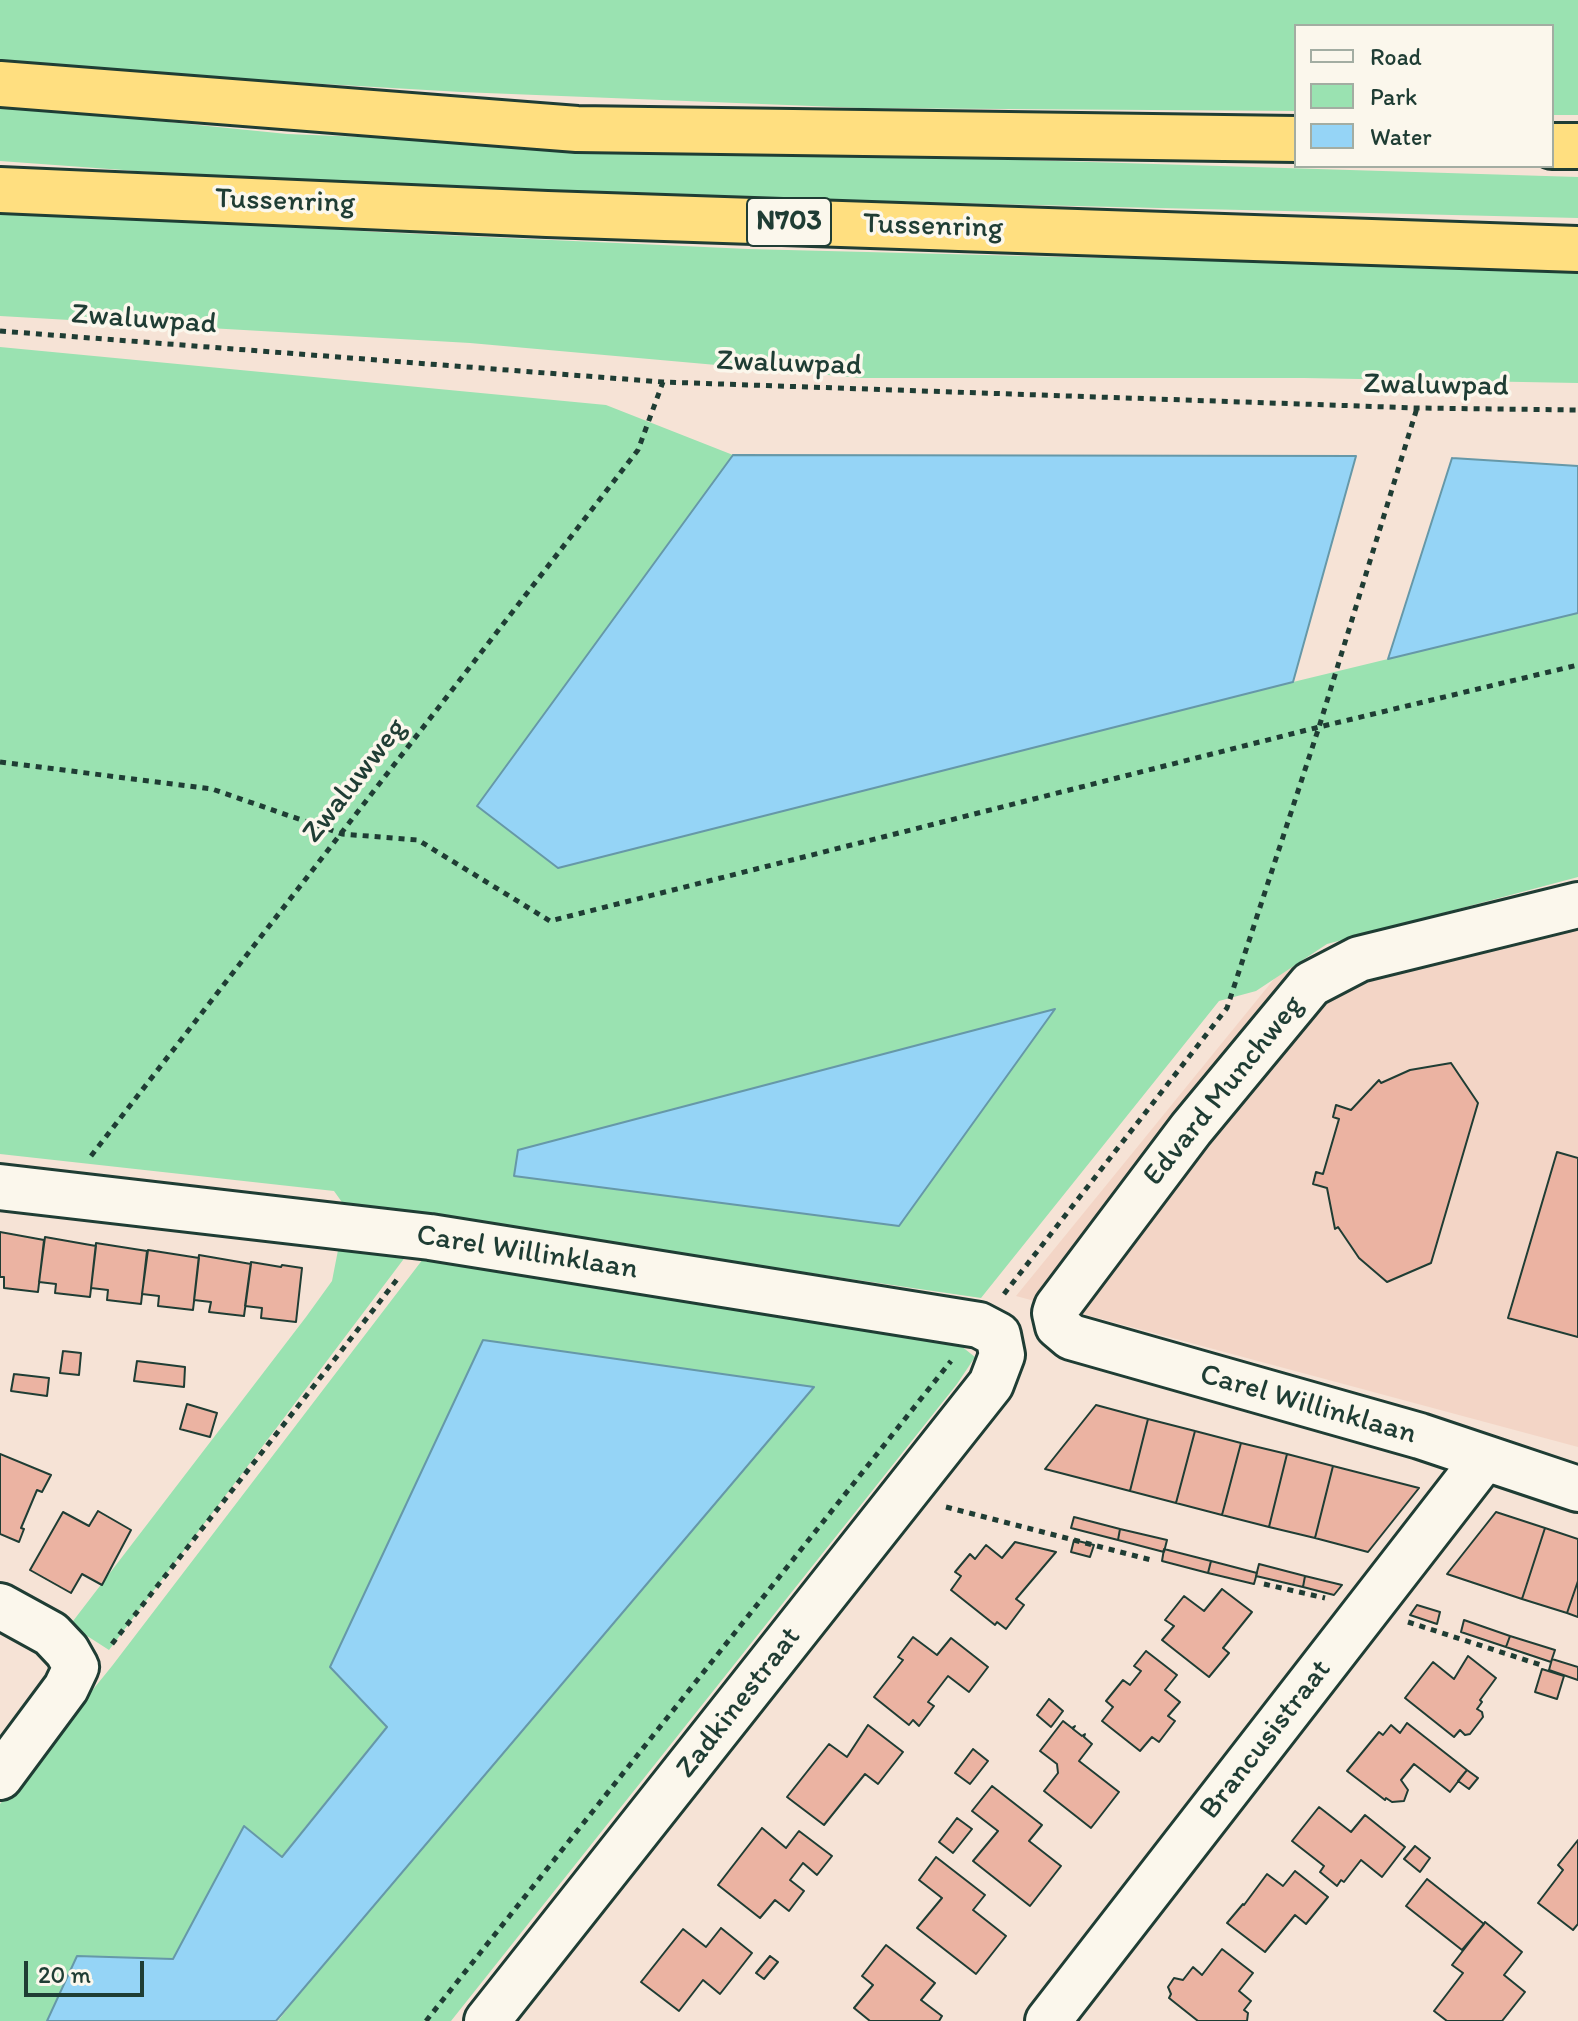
<!DOCTYPE html>
<style>
body{margin:0}
#map{position:relative;width:1578px;height:2021px;overflow:hidden;background:#f6e3d6;font-family:Itim,sans-serif}
canvas{display:block}
.legend{position:absolute;left:1294px;top:24px;width:260px;height:144px;box-sizing:border-box;background:#fbf7ec;border:2px solid #a3ada2;margin:0;padding:10px 14px;list-style:none;font-size:24px;color:#1f3d34}
.legend li{display:flex;align-items:center;gap:16px;height:40px}
.legend b{width:40px;border:2px solid #a3ada2}
.scale{position:absolute;left:24px;top:1961px;width:120px;height:36px;box-sizing:border-box;border:4px solid #1f3d34;border-top:0;padding-left:10px;font-size:24px;line-height:28px;white-space:nowrap;color:#1f3d34;-webkit-text-stroke:6px #fbf7ec;paint-order:stroke}
</style>
<div id="map">
<canvas width="1578" height="2021"></canvas>
<ul class="legend">
<li><b style="height:10px;background:#fbf7ec"></b>Road</li>
<li><b style="height:22px;background:#9ae2b1"></b>Park</li>
<li><b style="height:22px;background:#95d4f6"></b>Water</li>
</ul>
<div class="scale">20 m</div>
</div>
<script>
const ctx = document.querySelector('canvas').getContext('2d');
ctx.lineJoin = 'round';
function fillPath(path, color) { ctx.fillStyle = color; ctx.fill(path, 'evenodd'); }
const shape = rows => new Path2D(rows.map(r => 'M' + r).join(''));
function stroke(path, color, width, dash) { ctx.strokeStyle = color; ctx.lineWidth = width; ctx.lineCap = dash ? 'butt' : 'round'; ctx.setLineDash(dash || []); ctx.stroke(path); }
function label(font, color, halo, rows, align = 'center') {
  ctx.font = font + ' Itim,sans-serif'; ctx.lineWidth = 7; ctx.setLineDash([]); ctx.textBaseline = 'middle'; ctx.strokeStyle = halo; ctx.fillStyle = color; for (const [text, x, y, turn = 0] of rows) {
    ctx.save(); ctx.translate(x, y); ctx.rotate((+turn || 0) * Math.PI / 180); ctx.textAlign = isNaN(turn) ? turn : align; if (halo) ctx.strokeText(text, 0, 0); ctx.fillText(text, 0, 0); ctx.restore();
  }
}
fillPath(shape([
 [1578,883,1578,1447,1016,1296,1283,968]
]), '#f3d5c6');
fillPath(shape([
 [0,0,1578,0,1578,115,1552,115,1552,26,1296,26,1296,111,862,108,461,92,117,72,0,61],
 [0,105,287,134,666,149,1578,177,1578,218,488,192,178,174,0,161],
 [0,208,377,232,748,249,1578,270,1578,383,1304,378,862,378,470,343,0,316],
 [0,347,606,405,733,455,477,806,558,868,1293,682,1578,613,1578,877,1327,944,1256,991,1219,1001,981,1298,344,1205,334,1191,0,1154],
 [1054,1009,515,1176,514,1175,518,1151],
 [339,1245,409,1252,109,1650,70,1625,306,1317,332,1281],
 [423,1259,865,1321,951,1338,975,1357,957,1384,451,2021,278,2021,309,1981,387,1726,281,1857,243,1827,173,1959,77,1956,47,2021,0,2021,0,1804,112,1666]
]), '#9ae2b1');
const water = shape([
 [733,455,1356,456,1293,682,558,868,477,806,733,455],
 [1452,458,1578,466,1578,613,1388,659,1452,458],
 [1055,1009,899,1226,514,1176,518,1150,1055,1009],
 [483,1340,814,1387,276,2021,47,2021,77,1956,173,1959,244,1826,282,1857,387,1727,330,1667,483,1340]
]);
fillPath(water, '#95d4f6');
stroke(water, '#6698a8', 2);
const building = shape([
 [1451,1063,1478,1103,1431,1263,1387,1282,1359,1258,1338,1227,1335,1229,1327,1188,1313,1184,1316,1172,1323,1174,1339,1119,1333,1117,1336,1105,1351,1110,1379,1080,1381,1083,1410,1070,1451,1063],
 [1557,1152,1578,1158,1578,1337,1508,1318,1557,1152],
 [0,1232,44,1240,38,1292,4,1288,4,1277,0,1277,0,1232],
 [45,1237,96,1246,90,1297,55,1293,56,1284,39,1282,45,1237],
 [96,1243,147,1251,141,1304,107,1300,108,1290,91,1288,96,1243],
 [148,1250,199,1258,193,1310,158,1306,159,1296,142,1294,148,1250],
 [199,1255,251,1264,244,1316,209,1312,211,1302,194,1300,199,1255],
 [251,1262,281,1267,282,1265,302,1268,296,1322,261,1318,262,1308,245,1306,251,1262],
 [63,1351,81,1353,79,1375,60,1373,63,1351],
 [137,1361,185,1367,184,1387,134,1381,137,1361],
 [14,1374,49,1378,47,1396,11,1391,14,1374],
 [187,1404,217,1413,210,1437,180,1429,187,1404],
 [1096,1405,1148,1419,1130,1491,1045,1469,1096,1405],
 [1148,1419,1195,1431,1176,1503,1130,1491,1148,1419],
 [1195,1431,1241,1443,1222,1515,1176,1503,1195,1431],
 [1241,1443,1287,1454,1269,1527,1222,1515,1241,1443],
 [0,1454,51,1475,42,1492,37,1490,21,1528,24,1529,19,1542,0,1534,0,1454],
 [1287,1454,1333,1466,1315,1538,1269,1527,1287,1454],
 [1333,1466,1419,1488,1368,1552,1315,1538,1333,1466],
 [98,1511,131,1530,102,1585,82,1574,71,1593,30,1570,63,1512,89,1526,98,1511],
 [1496,1512,1545,1528,1522,1599,1447,1574,1496,1512],
 [1074,1517,1120,1529,1118,1540,1071,1528,1074,1517],
 [1545,1528,1578,1539,1578,1581,1567,1613,1522,1599,1545,1528],
 [1120,1529,1167,1540,1164,1552,1118,1540,1120,1529],
 [1074,1540,1094,1545,1090,1557,1071,1552,1074,1540],
 [1015,1542,1056,1552,1016,1599,1024,1605,1006,1629,997,1622,995,1625,951,1590,961,1576,955,1572,970,1554,975,1559,986,1545,1002,1558,1015,1542],
 [1164,1549,1211,1561,1208,1573,1162,1561,1164,1549],
 [1211,1561,1257,1573,1254,1584,1208,1573,1211,1561],
 [1259,1564,1305,1576,1303,1587,1256,1576,1259,1564],
 [1305,1576,1342,1585,1334,1595,1303,1587,1305,1576],
 [1578,1581,1578,1617,1567,1613,1578,1581],
 [1222,1589,1252,1612,1223,1648,1229,1653,1209,1677,1162,1640,1174,1626,1165,1620,1184,1596,1204,1611,1222,1589],
 [1417,1605,1440,1612,1437,1624,1410,1615,1417,1605],
 [1464,1620,1510,1636,1506,1647,1461,1632,1464,1620],
 [1510,1636,1555,1650,1551,1662,1506,1647,1510,1636],
 [913,1637,937,1655,951,1638,988,1667,969,1692,948,1676,928,1702,934,1706,919,1726,913,1720,909,1725,874,1697,903,1660,898,1657,913,1637],
 [1146,1651,1177,1675,1165,1690,1180,1702,1168,1716,1175,1721,1159,1742,1152,1737,1140,1751,1102,1721,1113,1707,1106,1701,1123,1680,1130,1685,1141,1671,1134,1666,1146,1651],
 [1468,1656,1496,1678,1480,1700,1482,1702,1477,1709,1482,1712,1483,1717,1470,1734,1465,1735,1460,1730,1454,1737,1405,1698,1433,1662,1454,1679,1468,1656],
 [1552,1659,1578,1667,1578,1680,1549,1670,1552,1659],
 [1542,1669,1564,1676,1557,1699,1535,1692,1542,1669],
 [1049,1699,1063,1711,1051,1727,1037,1715,1049,1699],
 [1063,1721,1072,1728,1075,1726,1073,1729,1082,1736,1085,1734,1084,1737,1092,1744,1079,1761,1119,1792,1091,1828,1044,1791,1058,1773,1057,1764,1040,1751,1063,1721],
 [1407,1723,1467,1770,1450,1792,1414,1764,1401,1780,1408,1790,1404,1801,1392,1802,1386,1798,1385,1800,1347,1771,1379,1732,1383,1735,1391,1725,1400,1733,1407,1723],
 [868,1725,903,1752,878,1784,865,1774,824,1825,787,1797,829,1744,847,1757,868,1725],
 [973,1749,988,1761,970,1784,955,1773,973,1749],
 [1467,1770,1478,1778,1469,1789,1458,1781,1467,1770],
 [992,1786,1042,1825,1029,1841,1061,1866,1030,1906,973,1861,998,1831,972,1811,992,1786],
 [1319,1807,1351,1832,1365,1815,1405,1847,1382,1877,1361,1860,1344,1882,1341,1880,1337,1886,1320,1872,1324,1866,1292,1841,1319,1807],
 [957,1818,972,1829,953,1853,939,1842,957,1818],
 [762,1828,786,1848,799,1831,832,1856,817,1875,803,1863,790,1880,804,1891,789,1911,775,1900,760,1918,718,1885,762,1828],
 [1578,1840,1578,1924,1573,1930,1538,1903,1563,1870,1558,1865,1578,1840],
 [1415,1846,1430,1858,1420,1872,1404,1859,1415,1846],
 [936,1857,985,1895,973,1910,1006,1936,976,1974,917,1928,942,1898,919,1880,936,1857],
 [1295,1871,1328,1897,1306,1924,1295,1915,1265,1952,1227,1923,1243,1904,1244,1905,1267,1874,1283,1886,1295,1871],
 [1427,1879,1484,1924,1462,1950,1406,1906,1427,1879],
 [1485,1922,1522,1952,1504,1975,1525,1992,1502,2021,1447,2021,1434,2011,1463,1973,1452,1965,1485,1922],
 [721,1928,752,1953,720,1994,703,1980,679,2011,641,1982,683,1929,706,1947,721,1928],
 [886,1945,935,1983,921,2000,942,2016,939,2021,870,2021,854,2008,873,1985,862,1976,886,1945],
 [1222,1949,1253,1973,1239,1991,1251,2001,1244,2010,1248,2013,1247,2021,1198,2021,1169,1998,1171,1994,1168,1987,1174,1978,1183,1980,1193,1967,1202,1975,1222,1949],
 [770,1956,778,1962,764,1979,756,1973,770,1956]
]);
fillPath(building, '#ebb3a2');
stroke(building, '#1f3d34', 2);
const street = shape([
 [1578,905,1359,959,1311,984,1191,1129,1057,1307,1055,1313,1058,1326,1071,1337,1420,1436,1578,1489],
 [0,1187,430,1237,979,1325,998,1335,1002,1355,991,1384,487,2021],
 [0,1606,51,1634,67,1651,76,1667,66,1688,0,1777],
 [1048,2021,1484,1459]
]);
const highway = shape([
 [0,84,577,129,1296,139],
 [1552,146,1578,146],
 [0,190,547,214,1578,249]
]);
stroke(street, '#1f3d34', 50);
stroke(highway, '#1f3d34', 50);
stroke(shape([
 [0,331,663,382,1417,408,1578,410],
 [0,762,212,789,342,834,418,840,550,921,1319,727,1578,665],
 [91,1156,638,450,663,382],
 [1004,1294,1227,1008,1319,727,1417,408],
 [946,1507,1155,1561],
 [1264,1584,1325,1598],
 [1408,1622,1541,1665],
 [112,1644,399,1277],
 [426,2021,951,1361]
]), '#1f3d34', 5, [6, 6]);
stroke(street, '#fbf7ec', 44);
stroke(highway, '#ffdf80', 44);
for (const [x, y, w] of [
 [789,222,84]
]) { const box = new Path2D(); box.roundRect(x - w / 2, y - 24, w, 48, 6); ctx.fillStyle = '#fbf7ec'; ctx.fill(box); stroke(box, '#1f3d34', 2); }
label('bold 28px', '#1f3d34', null, [
 ["N703",789,222]
]);
label('30px', '#1f3d34', '#fbf7ec', [
 ["Tussenring",285,202,2],
 ["Tussenring",933,227,2],
 ["Zwaluwpad",144,320,4],
 ["Zwaluwpad",789,364,2],
 ["Zwaluwpad",1436,386,1],
 ["Zwaluwweg",355,781,-52],
 ["Edvard Munchweg",1224,1091,-51],
 ["Carel Willinklaan",527,1253,9],
 ["Carel Willinklaan",1308,1405,16],
 ["Zadkinestraat",739,1703,-52],
 ["Brancusistraat",1266,1740,-52]
]);
</script>
